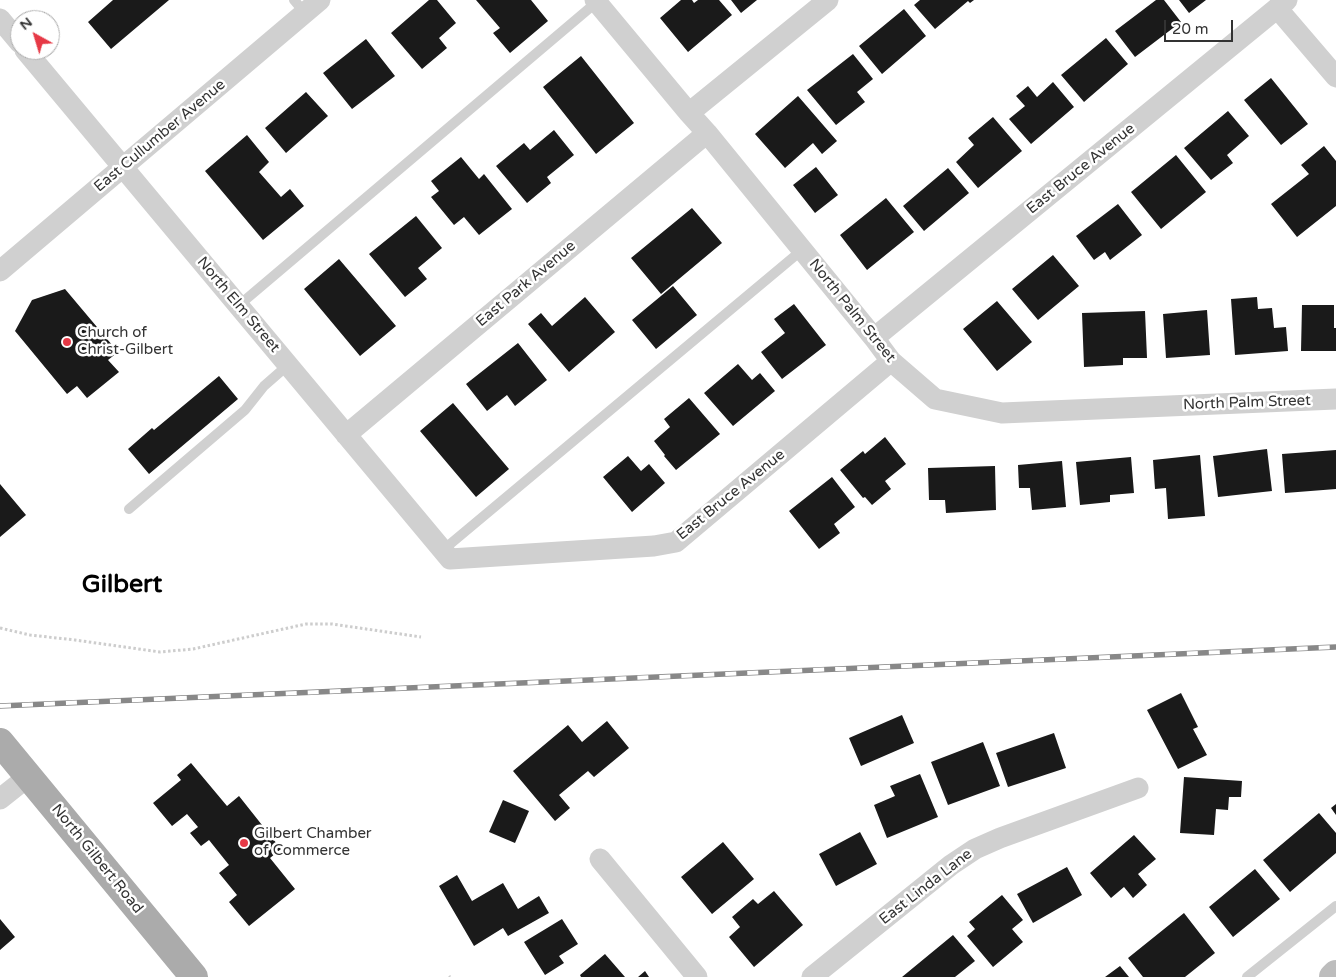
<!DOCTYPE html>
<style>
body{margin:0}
#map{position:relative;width:1336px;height:977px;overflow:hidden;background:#fff;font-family:"Varela Round",sans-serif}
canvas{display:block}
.north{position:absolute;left:10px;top:10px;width:50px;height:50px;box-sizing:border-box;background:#fff;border:1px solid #adadad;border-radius:50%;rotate:321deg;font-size:14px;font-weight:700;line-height:20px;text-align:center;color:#333}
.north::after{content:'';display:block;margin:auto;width:18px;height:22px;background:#e63946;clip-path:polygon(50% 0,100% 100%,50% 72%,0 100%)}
.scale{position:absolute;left:1164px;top:20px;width:69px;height:22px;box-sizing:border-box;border:2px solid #333;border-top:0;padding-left:6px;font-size:15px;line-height:18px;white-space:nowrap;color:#333;-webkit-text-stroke:4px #fff;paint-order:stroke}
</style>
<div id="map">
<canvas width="1336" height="977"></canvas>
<div class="north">N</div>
<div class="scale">20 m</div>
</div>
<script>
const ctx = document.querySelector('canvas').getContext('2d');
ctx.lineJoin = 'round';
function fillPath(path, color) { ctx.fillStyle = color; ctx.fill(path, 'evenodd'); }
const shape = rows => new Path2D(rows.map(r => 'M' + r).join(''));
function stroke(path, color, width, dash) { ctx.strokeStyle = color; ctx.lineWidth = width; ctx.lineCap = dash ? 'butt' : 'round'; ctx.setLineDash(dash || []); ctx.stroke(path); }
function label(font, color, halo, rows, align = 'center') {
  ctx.font = font + ' "Varela Round",sans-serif'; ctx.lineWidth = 5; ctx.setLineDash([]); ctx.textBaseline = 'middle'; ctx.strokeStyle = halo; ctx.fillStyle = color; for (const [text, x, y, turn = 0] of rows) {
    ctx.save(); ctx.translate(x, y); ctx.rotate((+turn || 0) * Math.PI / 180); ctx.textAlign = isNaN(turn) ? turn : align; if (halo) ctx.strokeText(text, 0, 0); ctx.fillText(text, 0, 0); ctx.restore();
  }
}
fillPath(shape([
 [113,0,169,0,111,49,88,22],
 [429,0,437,0,456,23,439,38,447,48,422,69,391,33],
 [476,0,531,0,548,21,510,53,493,33,500,28],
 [681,0,692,0,694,3,698,0,719,0,732,15,688,52,660,18],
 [731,0,757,0,741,13],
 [920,0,974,0,970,3,968,1,935,29,914,5],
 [1156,0,1164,0,1181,22,1135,57,1115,31],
 [1179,0,1206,0,1189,13],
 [904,9,926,36,882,74,859,46],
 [1106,38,1128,64,1084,102,1061,75],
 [366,39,395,76,352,109,323,73],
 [853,54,873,79,857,92,865,102,836,125,807,90],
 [581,56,634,123,596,154,543,87],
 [1271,78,1308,124,1281,145,1244,100],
 [1053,82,1074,107,1031,144,1009,119,1025,106,1016,96,1028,86,1037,97],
 [306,92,328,116,286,153,265,128],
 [798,96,837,141,822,154,813,143,785,168,755,134],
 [1228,111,1249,136,1227,155,1233,163,1211,180,1184,148],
 [993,117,1022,151,978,188,956,162,974,145,968,138],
 [554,130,574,155,547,177,551,183,527,203,496,166,524,143,530,150],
 [247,135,269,162,259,172,281,197,290,189,304,206,263,240,205,171],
 [1324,146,1336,161,1336,206,1297,237,1271,204,1309,174,1301,165],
 [1176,155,1206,192,1161,229,1131,192],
 [461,157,479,179,484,174,512,209,479,235,464,217,454,225,431,197,439,191,431,181],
 [816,167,838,195,815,213,793,185],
 [948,168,969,193,924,231,903,206],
 [886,198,914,232,867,270,840,235],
 [1118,204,1142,235,1110,260,1105,252,1094,260,1076,236],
 [692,208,722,243,661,294,631,258],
 [416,216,442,248,418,268,427,279,405,297,369,254],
 [1053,255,1079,286,1038,320,1012,289],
 [339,259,396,326,360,356,304,289],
 [673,286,697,315,656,349,632,320],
 [65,289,118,352,108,360,119,372,87,398,77,386,67,394,15,331,32,300],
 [585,297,615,332,569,372,528,324,541,313,552,326],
 [1257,297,1258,309,1272,308,1274,328,1286,327,1288,351,1235,355,1231,299],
 [997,301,1032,342,997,371,963,329],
 [794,304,826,345,782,379,761,352,785,333,774,319],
 [1302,305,1334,305,1334,328,1336,328,1336,351,1301,351],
 [1207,310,1210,355,1166,358,1163,314],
 [1145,311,1147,358,1123,358,1123,365,1084,367,1082,313],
 [518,343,547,380,515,406,507,395,487,411,466,384],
 [738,364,752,380,760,373,775,391,733,426,704,393],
 [219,376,238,399,149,474,128,449,152,428,154,430],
 [689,398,720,434,676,470,664,456,665,455,654,441,670,427,664,419],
 [453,403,509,469,476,497,420,431],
 [885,437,906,464,885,481,891,489,872,505,865,497,863,498,840,470,863,451,865,454],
 [1267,449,1272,491,1218,497,1213,456],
 [1336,450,1336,489,1285,493,1282,454],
 [1200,455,1205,516,1168,519,1166,488,1155,489,1153,460],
 [628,456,641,471,649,464,665,483,632,512,603,477],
 [1131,457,1134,493,1110,495,1110,502,1080,505,1076,462],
 [1062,461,1066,507,1032,510,1030,488,1019,488,1018,465],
 [995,466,996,510,946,513,945,500,929,500,928,468],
 [832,477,855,507,834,524,840,533,819,549,789,511],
 [0,484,26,515,0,537],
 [1181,693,1198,727,1193,729,1207,755,1178,769,1147,710],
 [902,715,914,743,861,766,849,738],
 [607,721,629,748,594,777,588,771,559,795,570,808,555,821,513,771,568,725,582,742],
 [1054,733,1066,768,1008,787,996,753],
 [983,742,1000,786,948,805,931,762],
 [191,763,227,806,239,796,281,849,270,858,295,889,249,926,229,902,237,895,219,873,229,865,209,840,201,846,190,833,198,827,187,814,172,826,153,803,181,780,177,775],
 [920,774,938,817,887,838,874,805,895,796,890,786],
 [1184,777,1242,781,1241,797,1229,797,1228,810,1216,809,1214,835,1180,833],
 [503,800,529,811,515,843,489,832],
 [1336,804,1336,815,1331,808],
 [1319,813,1336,833,1336,853,1290,892,1263,860],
 [860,832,877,864,836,886,819,854],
 [1134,835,1156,859,1138,874,1147,885,1133,898,1124,887,1111,898,1090,873],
 [723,842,754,879,712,914,681,877],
 [1067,867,1082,895,1033,923,1017,894],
 [1255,869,1280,899,1233,937,1209,907],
 [457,875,472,901,503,883,518,909,539,896,549,913,508,936,503,928,474,946,439,886],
 [774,891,803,925,754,967,729,937,740,927,732,917,753,899,758,904],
 [1002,895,1023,920,1012,929,1023,942,993,967,967,936,975,929,969,922],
 [1184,913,1215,953,1185,977,1143,977,1128,958],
 [0,919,15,937,0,950],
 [562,919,578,944,559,956,564,963,545,975,524,942],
 [953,935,975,961,955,977,902,977],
 [605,954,625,977,581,977,580,975],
 [1120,966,1129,977,1105,977],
 [645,971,649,977,638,977]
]), '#1a1a1a');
stroke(shape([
 [0,628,30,635,75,640,160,652,193,649,306,624,332,624,421,637],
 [449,976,450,977]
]), '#cdcdcd', 3, [2.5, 2.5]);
stroke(shape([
 [294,0,305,13],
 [238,306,598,1],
 [129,509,245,410,264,386,288,365],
 [443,550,802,250],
 [1247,977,1336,906]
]), '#d0d0d0', 10);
stroke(shape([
 [595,0,689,113,707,133,874,338,891,361,935,399,1002,413,1336,399],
 [1277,8,1336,77],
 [0,19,20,43],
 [25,50,450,559,654,546,676,542,891,361],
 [689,113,828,0],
 [0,271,320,0],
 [874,338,1287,0],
 [346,435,707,133],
 [0,799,29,776],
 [600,859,697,977],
 [812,977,951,865,975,849,1000,838,1138,788]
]), '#d0d0d0', 21);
stroke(shape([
 [1333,977,1336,974]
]), '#bdbdbd', 28);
stroke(shape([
 [0,742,194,977]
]), '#ababab', 28);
const rail = shape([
 [0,706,1336,647]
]);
stroke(rail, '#888', 5.5);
stroke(rail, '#fff', 4, [11]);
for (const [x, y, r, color] of [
 [67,342,5,"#e63946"],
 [244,843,5,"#e63946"]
]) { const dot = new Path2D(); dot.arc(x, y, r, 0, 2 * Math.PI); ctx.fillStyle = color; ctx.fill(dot); stroke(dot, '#fff', 2); }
label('15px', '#333', '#fff', [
 ["East Cullumber Avenue",160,136,-40],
 ["East Bruce Avenue",1081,169,-39],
 ["East Park Avenue",526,284,-40],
 ["North Elm Street",238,305,50],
 ["North Palm Street",852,311,51],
 ["North Palm Street",1247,403,-2],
 ["East Bruce Avenue",731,495,-39],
 ["North Gilbert Road",97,859,51],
 ["East Linda Lane",926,887,-38]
]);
label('15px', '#333', '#fff', [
 ["Church of",77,333],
 ["Christ-Gilbert",77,350],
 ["Gilbert Chamber",254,834],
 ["of Commerce",254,851]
], 'left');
label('bold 25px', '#000', '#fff', [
 ["Gilbert",122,585]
]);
</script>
